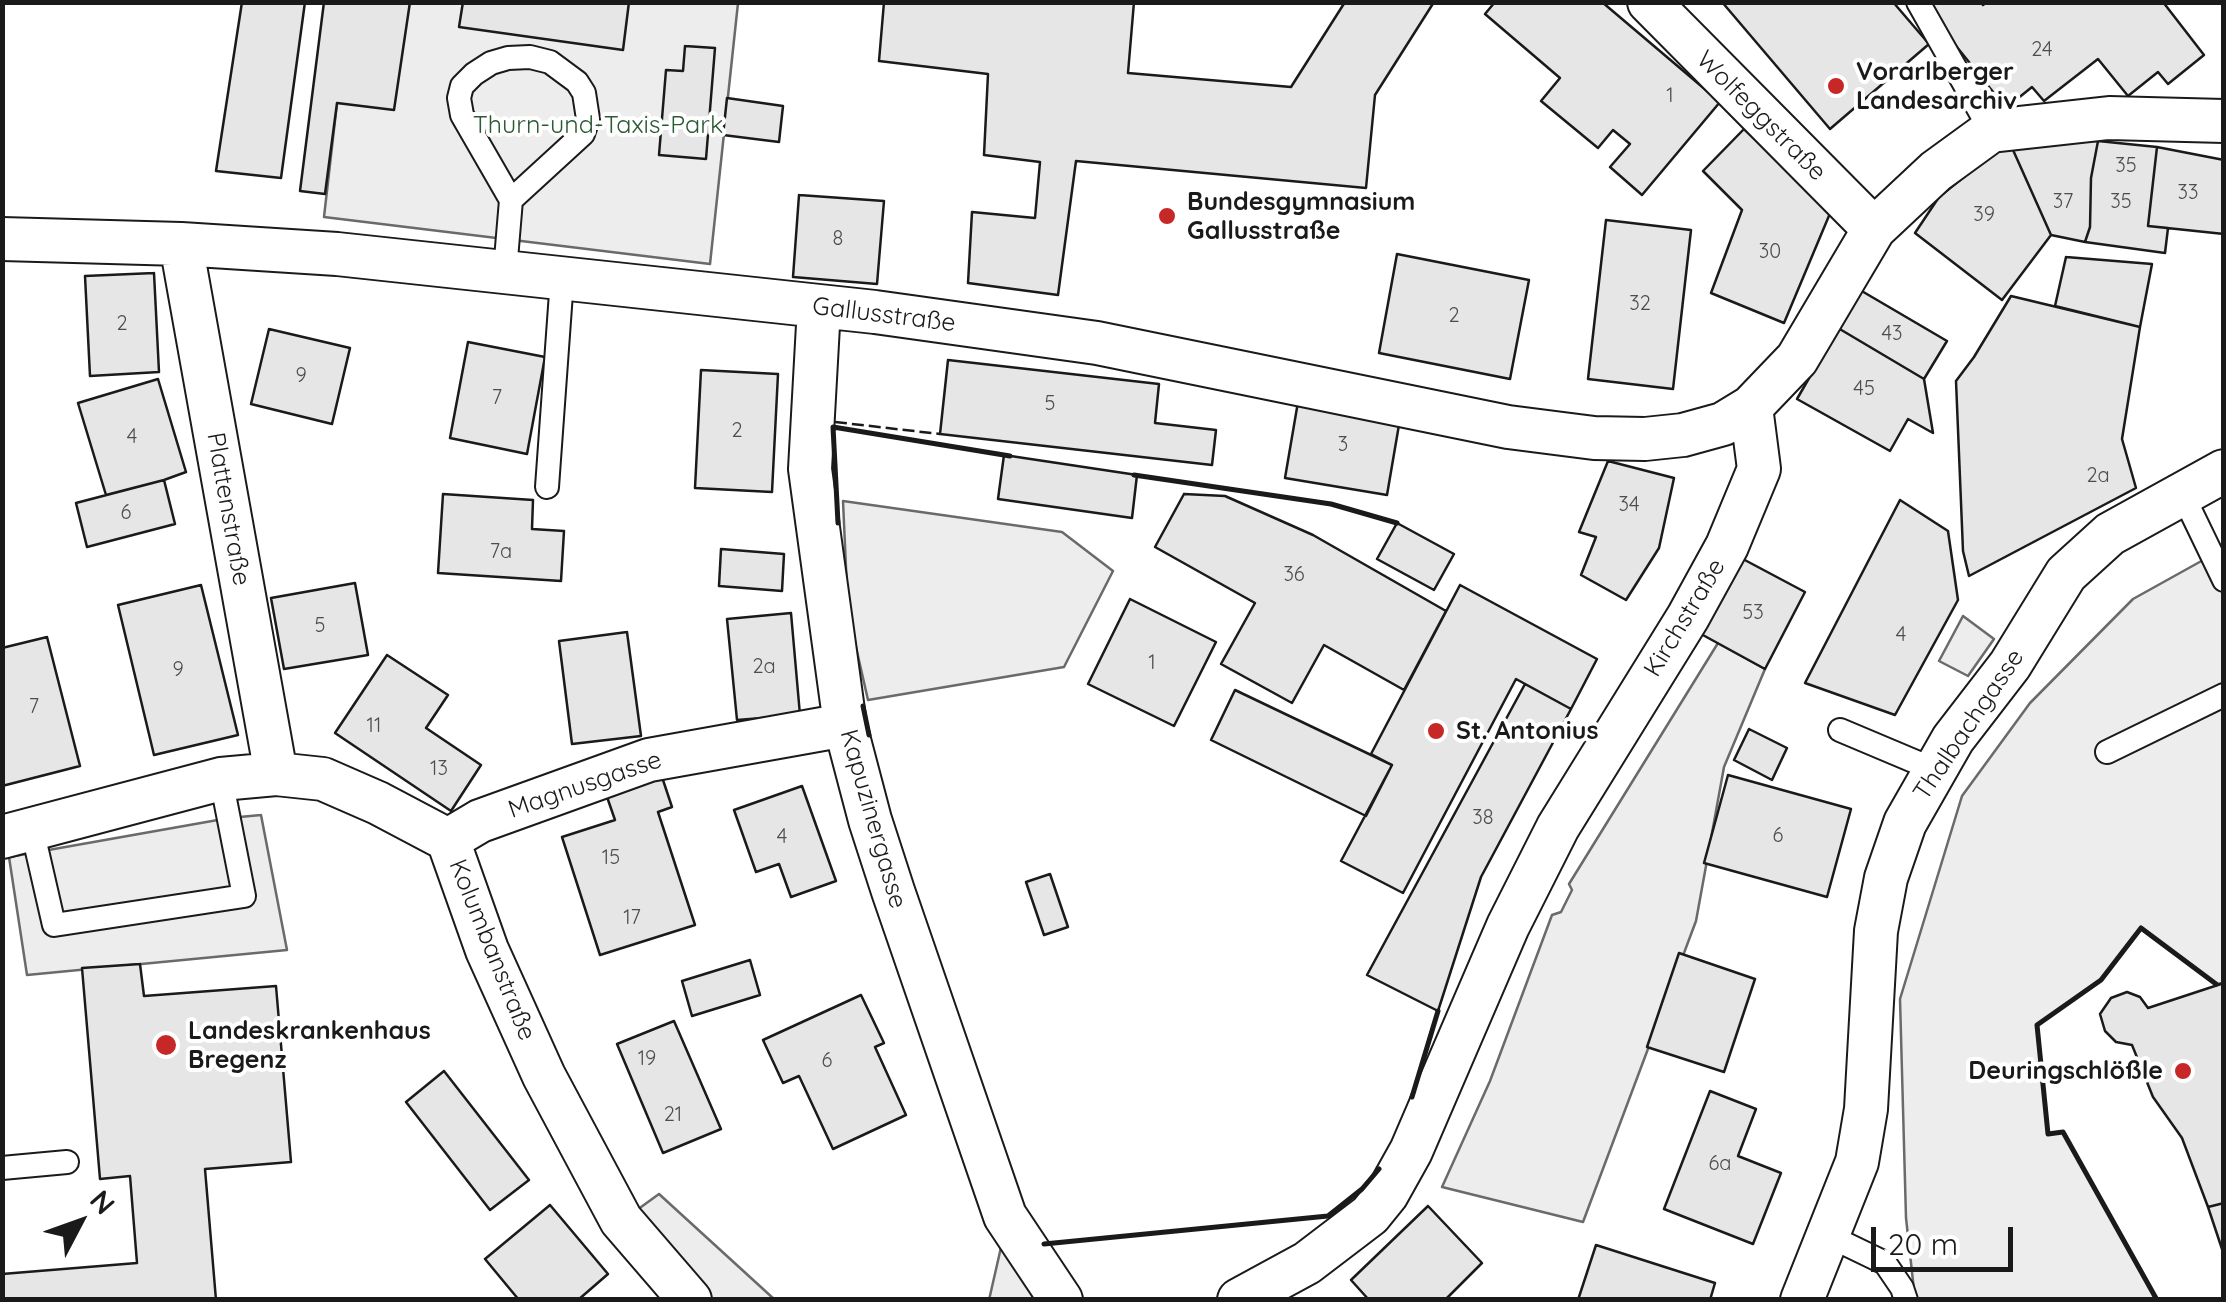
<!DOCTYPE html>
<meta charset="utf-8">
<style>
body{margin:0}
#map{position:relative;width:2226px;height:1302px;overflow:hidden;background:#fff;font-family:Quicksand,sans-serif}
canvas{display:block}
.frame{position:absolute;inset:0;border:5px solid #1a1a1a;pointer-events:none}
.north{position:absolute;left:30px;top:1172px;width:100px;height:100px;-webkit-text-stroke:8px #fff;paint-order:stroke;rotate:49deg;font-size:28px;font-weight:700;line-height:40px;text-align:center;color:#1a1a1a}
.north::after{content:'';display:block;margin:auto;width:35px;height:45px;background:#1a1a1a;clip-path:polygon(50% 0,100% 100%,50% 72%,0 100%)}
.scale{position:absolute;left:1871px;top:1227px;width:142px;height:45px;box-sizing:border-box;border:5px solid #1a1a1a;border-top:0;padding-left:12px;font-size:30px;line-height:35px;white-space:nowrap;color:#1a1a1a;-webkit-text-stroke:8px #fff;paint-order:stroke}
</style>
<div id="map">
<canvas width="2226" height="1302"></canvas>
<div class="frame"></div>
<div class="north">N</div>
<div class="scale">20 m</div>
</div>
<script>
const ctx = document.querySelector('canvas').getContext('2d');
ctx.lineJoin = 'round';
function fillPath(path, color) { ctx.fillStyle = color; ctx.fill(path, 'evenodd'); }
const shape = rows => new Path2D(rows.map(r => 'M' + r).join(''));
function stroke(path, color, width, dash) { ctx.strokeStyle = color; ctx.lineWidth = width; ctx.lineCap = dash ? 'butt' : 'round'; ctx.setLineDash(dash || []); ctx.stroke(path); }
function label(font, color, halo, rows, align = 'center') {
  ctx.font = font + ' Quicksand,sans-serif'; ctx.lineWidth = 8; ctx.setLineDash([]); ctx.textBaseline = 'middle'; ctx.strokeStyle = halo; ctx.fillStyle = color; for (const [text, x, y, turn = 0] of rows) {
    ctx.save(); ctx.translate(x, y); ctx.rotate((+turn || 0) * Math.PI / 180); ctx.textAlign = isNaN(turn) ? turn : align; if (halo) ctx.strokeText(text, 0, 0); ctx.fillText(text, 0, 0); ctx.restore();
  }
}
const built = shape([
 [410,3,738,3,710,264,324,217,337,103,410,3],
 [843,501,1062,532,1113,571,1064,667,868,700,848,612,843,501],
 [2223,549,2223,983,2216,984,2141,928,2101,980,2037,1026,2048,1134,2063,1132,2157,1299,1915,1299,1906,1218,1900,999,1962,796,2030,703,2133,599,2223,549],
 [1963,616,1994,639,1968,676,1939,661,1963,616],
 [1718,643,1765,669,1724,767,1696,921,1583,1222,1442,1187,1490,1081,1552,915,1561,912,1572,890,1569,884,1718,643],
 [261,815,287,950,27,975,9,857,229,818,261,815],
 [659,1194,774,1299,704,1299,630,1215,659,1194],
 [1002,1243,1049,1300,989,1300,1002,1243]
]);
fillPath(built, '#ededed');
stroke(built, '#6a6a6a', 2.5);
const building = shape([
 [242,2,305,2,281,178,216,171,242,2],
 [324,2,410,2,394,110,337,103,325,194,300,191,324,2],
 [463,2,629,2,623,50,459,27,463,2],
 [884,2,1134,2,1128,73,1291,87,1345,2,1434,2,1375,95,1366,188,1076,161,1058,295,968,283,972,212,1035,218,1040,162,984,155,988,74,879,61,884,2],
 [1495,2,1602,2,1720,102,1642,195,1610,167,1630,144,1613,130,1598,148,1541,101,1560,78,1485,14,1495,2],
 [1722,2,1893,2,1929,44,1830,129,1722,2],
 [1926,2,1981,2,1983,5,1987,2,2163,2,2204,55,2168,84,2158,72,2128,96,2098,59,2044,101,2032,87,2006,108,1923,5,1926,2],
 [685,46,715,48,706,159,659,155,666,70,683,71,685,46],
 [727,98,783,106,779,142,723,135,727,98],
 [1744,129,1831,211,1784,323,1711,293,1742,210,1703,171,1744,129],
 [2009,141,2051,235,2002,300,1915,233,1939,197,2009,141],
 [2009,141,2098,141,2091,178,2090,227,2085,242,2051,235,2009,141],
 [2098,141,2157,147,2148,226,2168,228,2165,253,2085,242,2090,227,2091,178,2098,141],
 [2157,147,2224,160,2224,234,2148,226,2157,147],
 [799,195,884,201,877,284,793,277,799,195],
 [1606,220,1691,230,1673,389,1588,379,1606,220],
 [1397,254,1529,280,1510,379,1379,353,1397,254],
 [2066,257,2152,264,2140,327,2055,306,2066,257],
 [154,273,159,372,90,376,85,276,154,273],
 [1860,290,1947,341,1924,379,1838,328,1860,290],
 [2011,296,2140,327,2122,439,2136,488,1969,576,1963,551,1956,381,1974,357,2011,296],
 [1838,328,1924,379,1933,433,1908,419,1890,451,1797,399,1838,328],
 [269,329,350,348,332,424,251,404,269,329],
 [468,342,545,357,527,454,450,438,468,342],
 [948,360,1159,384,1155,423,1216,430,1212,465,940,434,948,360],
 [701,370,778,374,772,492,695,488,701,370],
 [158,379,186,472,164,480,106,495,78,403,158,379],
 [1299,396,1401,413,1387,495,1285,478,1299,396],
 [1004,455,1137,475,1132,518,998,499,1004,455],
 [1608,461,1674,478,1659,548,1626,600,1581,575,1596,537,1579,532,1608,461],
 [164,480,175,524,87,547,76,503,164,480],
 [443,494,533,500,532,529,564,531,561,581,438,573,443,494],
 [1184,494,1225,496,1313,535,1446,611,1404,690,1324,645,1292,703,1221,664,1255,603,1155,547,1184,494],
 [1900,500,1948,531,1958,600,1895,715,1805,683,1900,500],
 [1397,523,1454,554,1434,590,1377,559,1397,523],
 [721,549,784,554,782,591,719,586,721,549],
 [1741,558,1805,592,1765,669,1701,634,1741,558],
 [355,583,368,655,284,669,271,598,355,583],
 [201,585,238,735,154,755,118,605,201,585],
 [1460,585,1597,659,1571,709,1516,679,1403,893,1341,861,1392,765,1371,754,1460,585],
 [1130,599,1216,642,1174,726,1088,684,1130,599],
 [791,613,800,715,737,720,727,619,791,613],
 [627,632,641,736,572,744,559,641,627,632],
 [47,637,80,766,2,786,2,648,47,637],
 [387,655,448,695,426,728,481,765,451,811,335,733,387,655],
 [1525,684,1571,709,1481,877,1438,1011,1367,975,1525,684],
 [1235,690,1392,765,1366,816,1211,740,1235,690],
 [1749,729,1787,748,1772,780,1734,760,1749,729],
 [1728,775,1851,809,1827,897,1704,863,1728,775],
 [662,777,672,807,658,812,695,925,600,955,562,837,615,820,606,794,662,777],
 [802,786,836,881,791,897,779,864,756,872,734,810,802,786],
 [1050,874,1068,927,1044,935,1026,882,1050,874],
 [1679,953,1755,979,1724,1072,1647,1047,1679,953],
 [750,960,760,995,692,1016,682,981,750,960],
 [140,964,144,996,276,986,291,1162,205,1169,216,1300,2,1300,2,1274,137,1263,130,1176,100,1179,82,968,140,964],
 [2224,983,2224,1203,2208,1207,2182,1138,2153,1097,2132,1045,2116,1042,2105,1031,2100,1014,2111,998,2127,992,2140,997,2148,1008,2224,983],
 [861,995,884,1043,875,1047,906,1115,833,1149,799,1076,783,1083,763,1040,861,995],
 [674,1021,721,1129,663,1153,617,1044,674,1021],
 [444,1071,529,1180,490,1210,406,1102,444,1071],
 [1710,1091,1756,1109,1738,1156,1781,1173,1753,1244,1664,1209,1710,1091],
 [2224,1203,2224,1255,2208,1207,2224,1203],
 [550,1205,608,1274,578,1300,519,1300,485,1259,550,1205],
 [1428,1206,1482,1263,1445,1300,1369,1300,1351,1280,1428,1206],
 [1596,1245,1715,1283,1710,1300,1578,1300,1596,1245]
]);
fillPath(building, '#e6e6e6');
stroke(building, '#1a1a1a', 2.5);
const service = shape([
 [1918,2,1991,131],
 [505,271,511,200,462,115,459,98,462,86,474,74,491,63,508,58,530,57,550,62,577,82,584,93,588,119,583,134,511,200],
 [547,487,562,279],
 [2182,493,2224,580],
 [1840,730,1935,770],
 [2107,752,2224,695],
 [32,829,54,925,244,896,221,779],
 [2,1168,67,1162],
 [1827,1235,1885,1263,1902,1288,1906,1300]
]);
const minor = shape([
 [1649,2,1874,229],
 [2,239,181,244,337,254,875,312,1097,343,1508,427,1594,438,1645,439,1683,435,1723,424,1751,407,1797,359,1874,229,1936,171,1991,131,2109,118,2224,121],
 [181,244,276,774],
 [819,307,810,469,845,725,870,820,893,891,1005,1216,1061,1300],
 [2,837,221,779,276,774,323,779,378,803,448,840,487,950,544,1076,621,1220,690,1300],
 [448,840,480,821,649,760,845,725],
 [1239,1300,1307,1263,1370,1215,1387,1194,1411,1151,1508,926,1558,827,1688,617,1727,546,1759,469,1751,407],
 [1802,1300,1857,1162,1866,1109,1876,931,1886,878,1905,823,1953,739,2010,665,2066,574,2110,534,2224,471]
]);
stroke(service, '#1a1a1a', 26);
stroke(minor, '#1a1a1a', 46);
stroke(service, '#fff', 22);
stroke(minor, '#fff', 42);
stroke(shape([
 [835,422,940,434]
]), '#1a1a1a', 2.5, [12, 5]);
stroke(shape([
 [1134,475,1331,504,1397,523],
 [838,523,833,427,1010,456],
 [863,706,869,735],
 [1412,1097,1438,1011],
 [1044,1244,1328,1216,1362,1189,1379,1169],
 [2157,1300,2063,1132,2048,1134,2037,1025,2101,980,2141,928,2216,984]
]), '#1a1a1a', 5);
for (const [x, y, r, color] of [
 [1836,86,10,"#c62828"],
 [1167,216,10,"#c62828"],
 [1436,731,10,"#c62828"],
 [166,1045,12,"#c62828"],
 [2183,1071,10,"#c62828"]
]) { const dot = new Path2D(); dot.arc(x, y, r, 0, 2 * Math.PI); ctx.fillStyle = color; ctx.fill(dot); stroke(dot, '#fff', 4); }
label('20px', '#4d4d4d', null, [
 ["24",2042,50],
 ["1",1670,96],
 ["35",2126,166],
 ["33",2188,193],
 ["37",2063,202],
 ["35",2121,202],
 ["39",1984,215],
 ["8",838,239],
 ["30",1770,252],
 ["32",1640,304],
 ["2",1454,316],
 ["2",122,324],
 ["43",1892,334],
 ["9",301,376],
 ["45",1864,389],
 ["7",497,398],
 ["5",1050,404],
 ["2",737,431],
 ["4",132,437],
 ["3",1343,445],
 ["2a",2098,476],
 ["34",1629,505],
 ["6",126,513],
 ["7a",501,552],
 ["36",1294,575],
 ["53",1753,613],
 ["5",320,626],
 ["4",1901,635],
 ["1",1152,663],
 ["2a",764,667],
 ["9",178,670],
 ["7",34,707],
 ["11",374,726],
 ["13",439,769],
 ["38",1483,818],
 ["6",1778,836],
 ["4",782,837],
 ["15",611,858],
 ["17",632,918],
 ["19",647,1059],
 ["6",827,1061],
 ["21",673,1115],
 ["6a",1720,1164]
]);
label('bold 25px', '#1a1a1a', '#fff', [
 ["Vorarlberger",1856,72],
 ["Landesarchiv",1856,101],
 ["Bundesgymnasium",1187,202],
 ["Gallusstraße",1187,231],
 ["St. Antonius",1456,731],
 ["Landeskrankenhaus",188,1031],
 ["Bregenz",188,1060],
 ["Deuringschlößle",2163,1071,"right"]
], 'left');
label('25px', '#1a1a1a', '#fff', [
 ["Wolfeggstraße",1761,116,45],
 ["Gallusstraße",884,315,7],
 ["Plattenstraße",228,509,80],
 ["Kirchstraße",1685,618,-59],
 ["Thalbachgasse",1969,725,-56],
 ["Magnusgasse",585,785,-19],
 ["Kapuzinergasse",873,819,74],
 ["Kolumbanstraße",492,950,68]
]);
label('25px', '#2b5a34', '#fff', [
 ["Thurn-und-Taxis-Park",598,125]
]);
</script>
